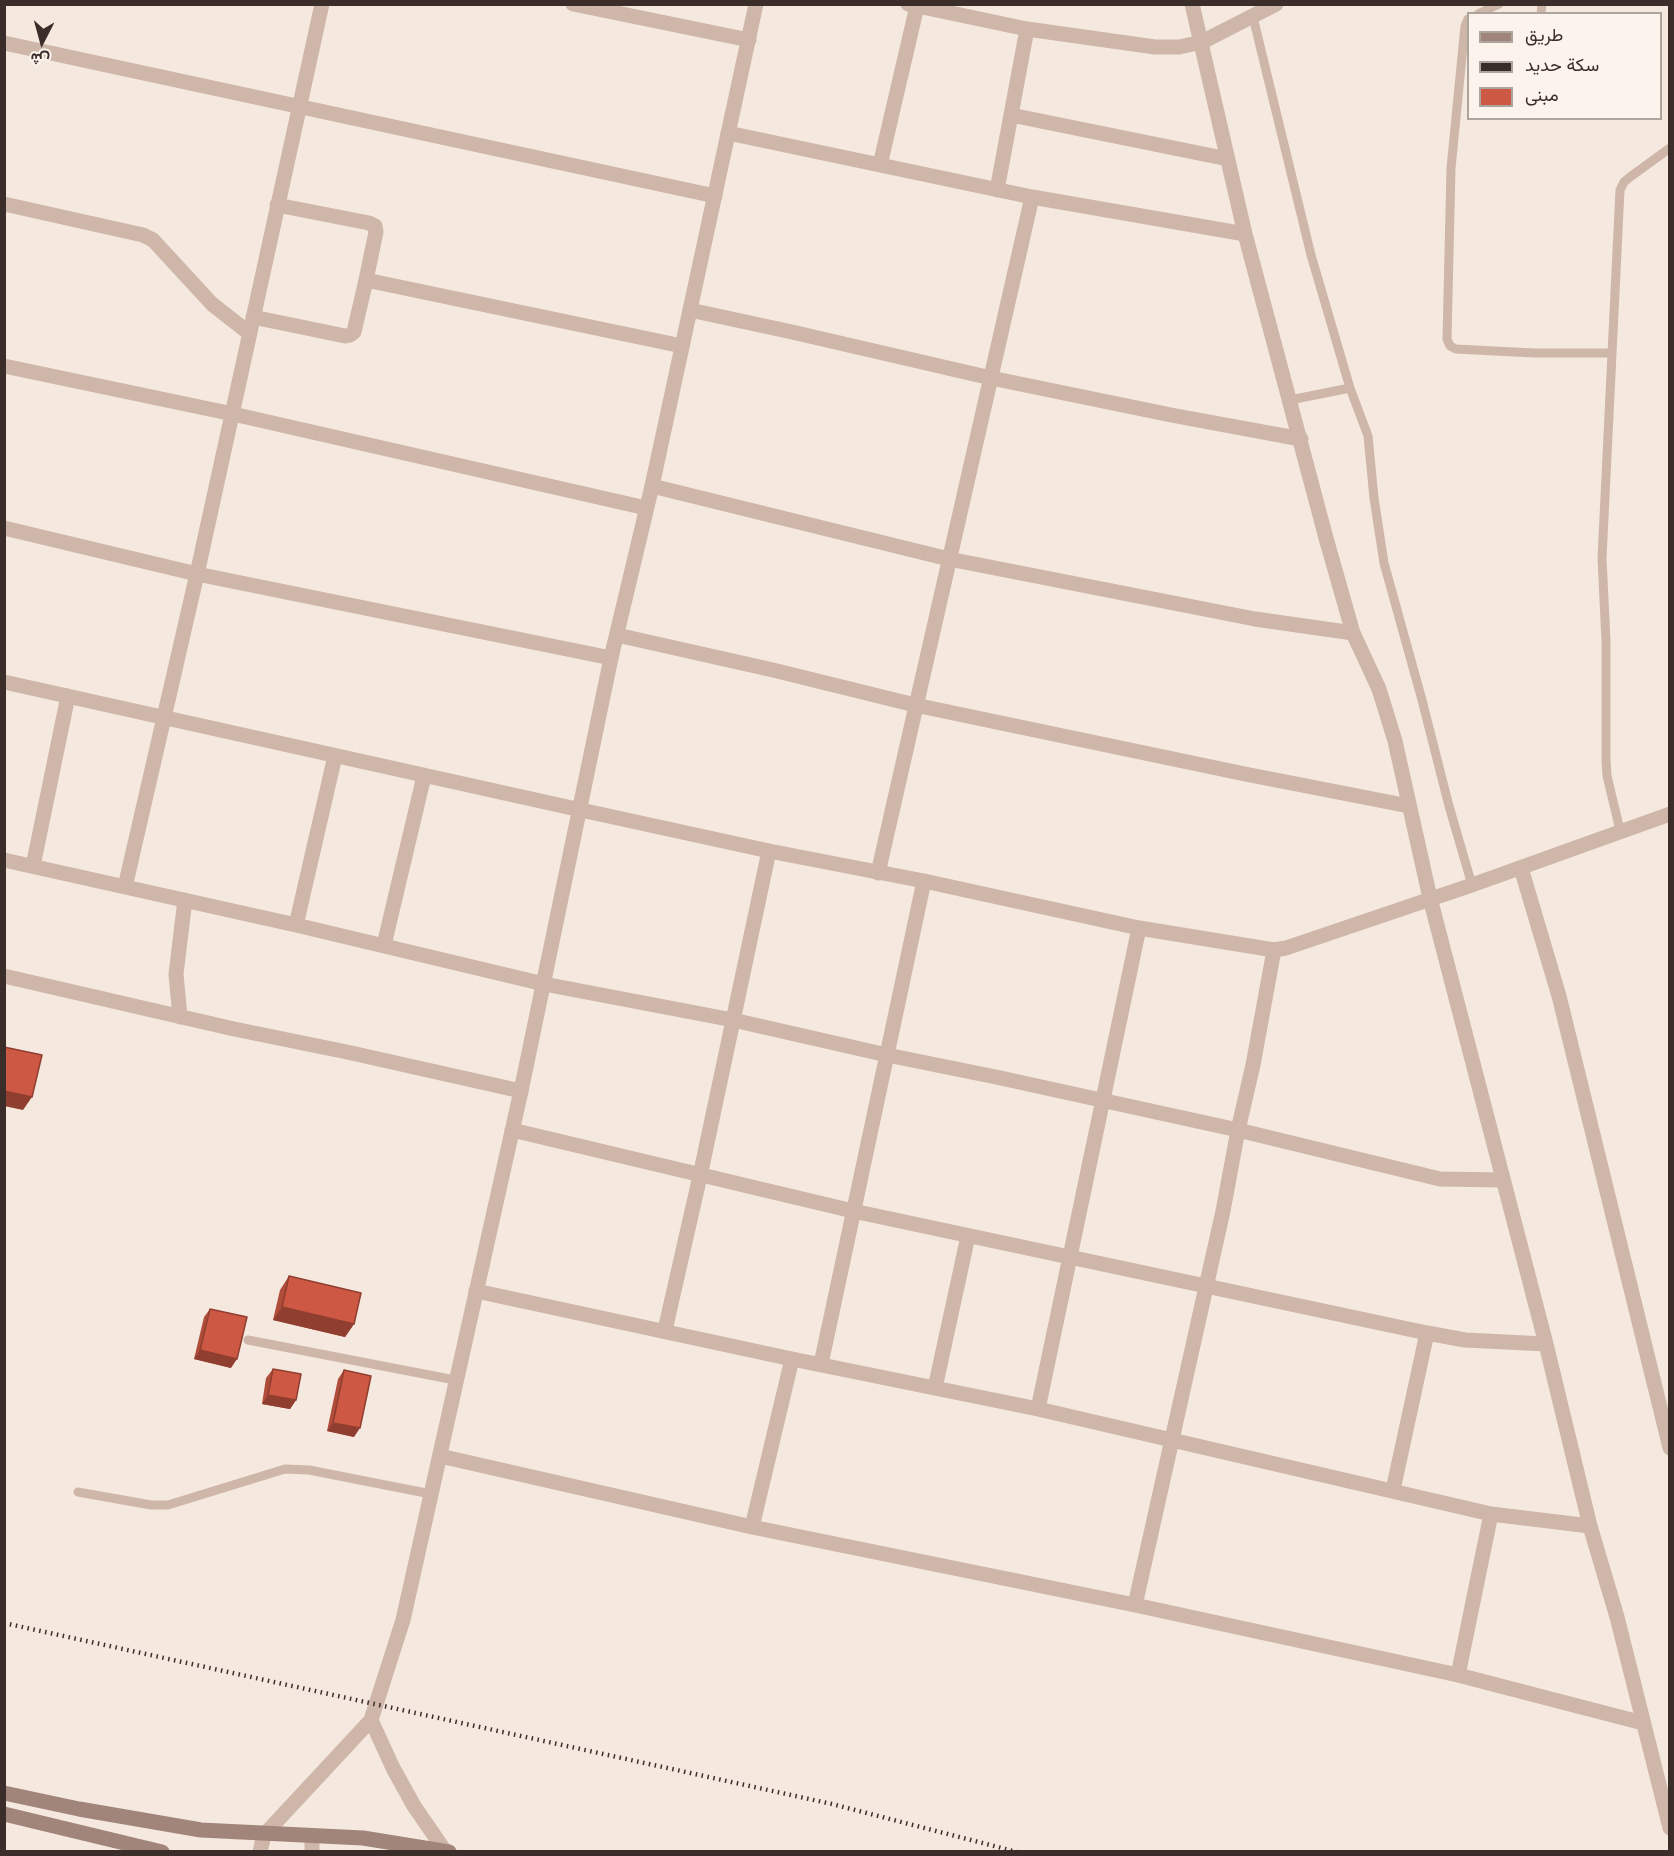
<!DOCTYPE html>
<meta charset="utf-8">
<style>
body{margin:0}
#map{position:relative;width:1674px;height:1856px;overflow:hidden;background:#f4e8df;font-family:Lato,Vazirmatn,sans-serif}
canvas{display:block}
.frame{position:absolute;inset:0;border:6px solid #3b2d29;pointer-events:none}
.legend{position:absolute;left:1467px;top:12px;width:195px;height:108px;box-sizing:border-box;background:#fbf3ec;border:2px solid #aea49e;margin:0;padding:8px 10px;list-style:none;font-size:18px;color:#3b2d29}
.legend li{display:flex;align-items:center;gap:12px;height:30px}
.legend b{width:30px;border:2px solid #aea49e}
.north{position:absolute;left:12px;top:12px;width:60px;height:60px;-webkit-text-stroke:4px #fbf3ec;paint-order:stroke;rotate:186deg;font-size:16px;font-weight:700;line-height:24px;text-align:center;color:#3b2d29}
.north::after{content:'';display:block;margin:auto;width:21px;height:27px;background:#3b2d29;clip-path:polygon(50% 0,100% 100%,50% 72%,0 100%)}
</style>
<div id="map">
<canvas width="1674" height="1856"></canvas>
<div class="frame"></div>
<ul class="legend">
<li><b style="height:8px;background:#a2857a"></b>طريق</li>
<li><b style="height:8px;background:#3b2d29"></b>سكة حديد</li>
<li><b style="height:16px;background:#cd5944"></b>مبنى</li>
</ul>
<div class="north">ش</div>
</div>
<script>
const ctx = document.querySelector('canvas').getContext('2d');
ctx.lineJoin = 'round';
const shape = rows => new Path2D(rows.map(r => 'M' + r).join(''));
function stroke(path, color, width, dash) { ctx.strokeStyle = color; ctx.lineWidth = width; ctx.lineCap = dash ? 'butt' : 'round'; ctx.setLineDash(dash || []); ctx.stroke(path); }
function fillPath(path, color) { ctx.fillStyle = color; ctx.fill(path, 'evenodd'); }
stroke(shape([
 [1478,14,1499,4],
 [1541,14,1542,4],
 [1253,17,1311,255,1350,388,1368,436,1374,498,1384,563,1422,700,1449,806,1472,885],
 [1468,19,1465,26,1451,168,1447,339,1450,346,1456,349,1534,353,1611,353],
 [1290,400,1350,388],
 [1620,830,1607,776,1606,760,1606,641,1602,558,1620,190,1624,182,1630,177,1670,148],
 [248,1340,455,1380],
 [78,1492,151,1505,168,1505,285,1469,309,1470,431,1494]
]), '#ceb7a9', 9);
stroke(shape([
 [573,4,749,40],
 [908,4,1027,29,1155,47,1179,47,1202,42,1276,4],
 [1192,4,1245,234,1326,538,1353,633,1379,689,1395,741,1430,898,1546,1344,1590,1526,1617,1617,1670,1828],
 [4,43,715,196],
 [1011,115,1228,159],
 [728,133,1032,197,1245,234],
 [880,165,917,6],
 [997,190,1027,29],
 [4,204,143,235,153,240,212,304,249,333],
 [366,280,682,346],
 [690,310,792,332,991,378,1171,415,1301,439],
 [253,317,345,336,350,335,354,332,366,280,376,232,375,226,369,223,277,205],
 [4,366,233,414,646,508],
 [652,486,949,559,1255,619,1353,633],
 [4,528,197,574,611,658],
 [617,635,773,670,915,705,1245,774,1409,806],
 [4,682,581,810],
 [4,860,296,925,544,984,733,1020,887,1055,996,1077,1238,1130,1440,1179,1503,1180],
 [33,866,68,696],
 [1521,868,1559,996,1670,1448],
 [878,873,1032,197],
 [125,887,197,574,322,4],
 [296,925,335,756],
 [384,945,424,776],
 [4,976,234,1029,347,1052,521,1091],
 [180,1017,176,974,185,900],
 [512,1130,853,1211,1427,1333,1465,1340,1546,1344],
 [476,1291,792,1359,1038,1409,1491,1514,1590,1526],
 [665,1330,700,1176,769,851],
 [821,1364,924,881],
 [935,1388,968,1236],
 [1038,1409,1139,928],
 [440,1456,752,1527,1135,1605,1458,1675,1643,1723],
 [1393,1490,1427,1333],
 [752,1527,792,1359],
 [1135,1605,1223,1211,1238,1130,1253,1065,1274,950],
 [1458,1675,1491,1514],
 [312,1852,312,1836]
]), '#ceb7a9', 15);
stroke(shape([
 [581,810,769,851,924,881,1139,928,1274,950,1286,948,1472,885,1670,814],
 [371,1720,393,1768,414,1806,445,1851],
 [260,1852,264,1835,371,1720,403,1620,521,1091,611,658,652,486,756,4]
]), '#ceb7a9', 15);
stroke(shape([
 [4,1793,79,1809,201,1830,363,1838,449,1852],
 [4,1814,162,1852]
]), '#a2857a', 15);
stroke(shape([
 [4,1623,832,1804,1017,1852]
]), '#3b2d29', 4.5, [1.5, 4.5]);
fillPath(shape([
 [289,1276,354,1324,345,1337,273,1320,280,1290],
 [210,1309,231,1368,194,1359,204,1317],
 [273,1369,296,1400,290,1409,262,1404,266,1378],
 [344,1370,354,1437,327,1431,338,1379]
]), '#b04d3a');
fillPath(shape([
 [4,1091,32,1097,23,1110,4,1106],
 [282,1307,354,1324,345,1337,273,1320],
 [200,1350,237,1359,231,1368,194,1359],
 [268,1395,296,1400,290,1409,262,1404],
 [333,1423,360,1428,354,1437,327,1431]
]), '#903e30');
const building = shape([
 [4,1047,42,1055,32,1097,4,1091,4,1047],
 [289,1276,361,1293,354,1324,282,1307,289,1276],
 [210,1309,247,1317,237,1359,200,1350,210,1309],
 [273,1369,301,1374,296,1400,268,1395,273,1369],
 [344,1370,371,1376,360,1428,333,1423,344,1370]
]);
fillPath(building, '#cd5944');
stroke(building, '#903e30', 1.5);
</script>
